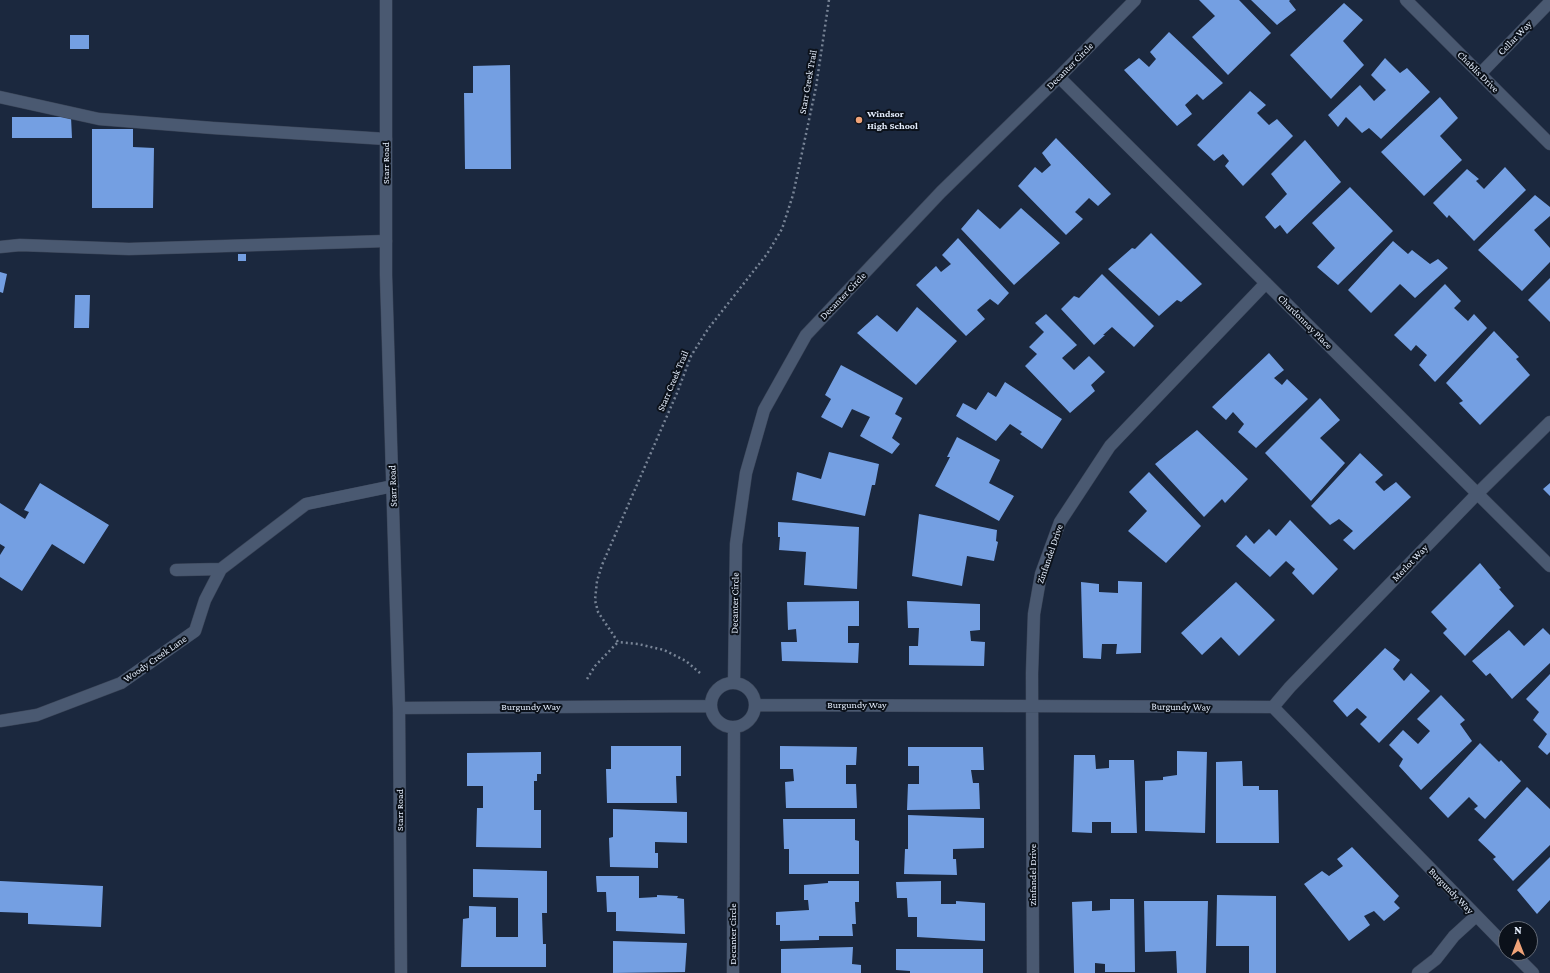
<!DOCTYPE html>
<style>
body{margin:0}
#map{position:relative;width:1550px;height:973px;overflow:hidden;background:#1b283e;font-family:"Crimson Pro",serif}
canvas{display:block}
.north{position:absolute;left:1498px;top:921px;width:40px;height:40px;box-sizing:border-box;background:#0b111a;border:1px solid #626975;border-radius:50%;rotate:0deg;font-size:11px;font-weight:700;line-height:16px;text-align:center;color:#e5eefd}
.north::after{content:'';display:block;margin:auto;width:14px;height:18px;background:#f0a378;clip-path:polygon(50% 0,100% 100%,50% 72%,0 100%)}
</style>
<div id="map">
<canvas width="1550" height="973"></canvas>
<div class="north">N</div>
</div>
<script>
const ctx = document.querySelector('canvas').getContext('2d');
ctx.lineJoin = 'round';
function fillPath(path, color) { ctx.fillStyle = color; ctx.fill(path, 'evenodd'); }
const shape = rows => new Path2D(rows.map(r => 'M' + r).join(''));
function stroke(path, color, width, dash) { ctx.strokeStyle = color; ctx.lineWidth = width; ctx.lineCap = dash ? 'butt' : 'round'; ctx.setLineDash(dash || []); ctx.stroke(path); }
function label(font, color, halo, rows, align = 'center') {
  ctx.font = font + ' "Crimson Pro",serif'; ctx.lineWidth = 4; ctx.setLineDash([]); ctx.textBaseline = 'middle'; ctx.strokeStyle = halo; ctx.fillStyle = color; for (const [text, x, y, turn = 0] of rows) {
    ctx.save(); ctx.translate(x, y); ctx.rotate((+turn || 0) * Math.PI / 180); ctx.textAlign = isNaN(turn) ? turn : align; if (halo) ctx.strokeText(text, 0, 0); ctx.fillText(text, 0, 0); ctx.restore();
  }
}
fillPath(shape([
 [1199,0,1239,0,1271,33,1228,75,1192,37,1215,16],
 [1251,0,1290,0,1289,1,1296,10,1277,25],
 [1344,3,1363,20,1343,41,1364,65,1331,99,1290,55],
 [1169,32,1223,83,1203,100,1197,94,1185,105,1192,114,1177,126,1124,70,1139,58,1149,67,1156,59,1150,52],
 [70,35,89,35,89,49,70,49],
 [1385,58,1400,73,1407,68,1430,92,1381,139,1369,128,1362,133,1346,117,1338,127,1328,115,1360,85,1374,101,1386,90,1371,75],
 [510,65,511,169,465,169,464,93,473,93,473,66],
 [1250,91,1266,105,1257,113,1269,125,1277,119,1293,136,1243,186,1225,166,1229,161,1223,154,1214,161,1197,145],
 [1440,97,1458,118,1440,136,1462,160,1424,196,1381,152],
 [12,117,71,117,72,138,12,138],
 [92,129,133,129,133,147,154,148,153,208,92,208],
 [1056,138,1111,194,1098,206,1089,198,1075,212,1083,219,1066,235,1018,186,1035,167,1042,173,1051,165,1042,153],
 [1305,140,1341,182,1287,234,1280,225,1275,229,1265,217,1287,194,1271,174],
 [1505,167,1526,190,1474,241,1449,215,1447,218,1433,203,1467,169,1479,179,1476,181,1484,189],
 [1350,187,1393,231,1338,285,1317,267,1335,248,1312,223],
 [1535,195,1550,207,1550,216,1534,230,1550,248,1550,262,1522,291,1478,250],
 [1021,208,1060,243,1014,285,961,229,978,209,1000,229],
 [1151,233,1202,284,1181,302,1177,300,1159,316,1108,269,1132,248,1135,249],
 [958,238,1009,293,998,305,990,299,977,310,985,319,966,336,916,285,936,266,941,272,951,264,942,255],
 [1393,241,1408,254,1412,250,1430,264,1438,259,1448,268,1415,298,1400,284,1371,313,1348,290],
 [238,254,246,254,246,261,238,261],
 [0,272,7,274,3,293,0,292],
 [1102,274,1154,326,1134,347,1112,327,1103,335,1105,335,1094,345,1061,309,1074,296,1079,298],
 [1550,278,1550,322,1528,300],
 [1445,284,1461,301,1454,308,1468,321,1474,314,1487,328,1435,382,1419,365,1427,355,1416,345,1411,351,1394,335],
 [75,295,90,295,89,328,74,328],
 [917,307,957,341,916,385,857,333,877,315,897,332],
 [1046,314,1077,345,1062,358,1074,370,1089,356,1105,372,1091,385,1095,391,1070,413,1025,366,1037,354,1029,347,1044,332,1035,323],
 [1494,331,1519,357,1516,359,1530,375,1480,425,1459,403,1463,401,1446,383],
 [1269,353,1284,370,1274,378,1282,385,1287,379,1308,399,1256,448,1238,432,1244,424,1233,412,1226,420,1212,407],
 [841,365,903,398,895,414,902,418,892,438,900,444,892,454,860,436,870,417,852,409,842,428,821,417,831,399,825,395],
 [1005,382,1062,419,1042,449,1020,434,1022,432,1010,424,996,441,956,416,963,403,976,410,988,392,996,397],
 [1320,398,1340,420,1320,438,1345,463,1311,501,1265,453],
 [1197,430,1248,479,1225,503,1222,499,1204,517,1155,464],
 [957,437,1000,460,989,483,1014,496,999,521,935,486,950,457,947,457],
 [829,452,879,464,875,485,872,485,865,516,792,500,797,472,821,479],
 [1360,453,1383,475,1375,482,1384,491,1396,482,1411,497,1354,550,1343,540,1353,531,1339,519,1330,525,1311,506],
 [1149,472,1201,526,1166,563,1128,531,1147,511,1129,492],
 [40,483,109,525,84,564,52,544,22,591,0,577,0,555,5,547,0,544,0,503,25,519,29,512,24,510],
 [1550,483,1550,496,1543,489],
 [919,514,997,530,996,541,998,542,994,561,967,556,962,586,912,576],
 [1290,520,1338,569,1313,595,1292,573,1295,569,1286,561,1270,577,1236,546,1246,535,1254,544,1269,529,1276,536],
 [778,522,859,527,857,589,804,585,806,552,779,550,780,537,778,537],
 [1480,563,1501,588,1499,589,1514,606,1465,656,1443,633,1447,629,1431,612],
 [1118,581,1142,582,1141,653,1116,654,1117,644,1102,644,1101,659,1083,658,1081,582,1099,584,1099,592,1118,593],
 [1236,582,1275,620,1239,656,1221,637,1202,655,1181,633],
 [859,601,859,626,848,626,848,643,859,643,858,663,782,661,781,642,797,642,796,629,788,630,787,602],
 [907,601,980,604,980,630,970,631,971,641,985,642,984,666,909,665,909,646,918,646,919,628,908,628],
 [1543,628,1550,635,1550,663,1512,699,1490,673,1486,676,1472,661,1509,630,1524,646],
 [1385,648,1400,660,1393,669,1404,681,1411,673,1430,691,1379,743,1360,724,1367,717,1357,708,1347,717,1333,701],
 [1550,674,1550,752,1547,755,1538,747,1547,734,1533,720,1539,712,1526,699],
 [1441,695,1465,720,1460,724,1472,741,1421,790,1399,766,1403,759,1389,745,1403,730,1418,744,1430,731,1417,719],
 [1480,743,1499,762,1501,760,1521,781,1485,819,1474,809,1478,806,1469,797,1448,818,1429,798],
 [611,746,681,746,681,776,676,776,677,803,607,803,606,769,611,769],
 [780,746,857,747,856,765,846,765,846,784,856,784,857,808,786,808,785,782,794,781,793,769,780,769],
 [908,747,983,747,984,770,971,770,973,783,979,783,980,809,907,810,908,784,919,784,919,766,908,766],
 [1177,751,1207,752,1205,833,1145,831,1145,781,1163,780,1163,777,1177,775],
 [541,752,541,774,537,774,537,781,534,781,534,810,541,810,541,848,476,847,477,808,483,808,483,786,467,786,467,753],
 [1074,755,1095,755,1096,769,1109,768,1109,760,1134,760,1137,833,1111,833,1111,822,1092,822,1092,833,1072,832],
 [1242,761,1243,786,1259,786,1259,790,1278,790,1279,843,1216,843,1216,762],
 [1527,787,1550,809,1550,845,1513,881,1493,859,1496,857,1478,840],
 [613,809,687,812,687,843,655,842,655,853,658,853,658,868,610,867,609,838,613,837],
 [908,815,984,818,984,848,953,849,953,859,956,859,957,875,904,874,905,849,908,849],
 [783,819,855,819,855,840,859,841,859,874,789,874,789,849,784,849],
 [1352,847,1399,896,1394,902,1400,908,1384,921,1374,911,1364,916,1370,925,1349,941,1304,884,1322,871,1329,876,1343,866,1337,859],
 [1550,857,1550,900,1537,914,1517,890],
 [473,869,547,871,547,913,542,913,543,944,546,944,546,967,461,967,463,919,469,918,469,906,496,907,496,937,518,937,518,898,473,897],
 [596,876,639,876,639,898,657,897,657,895,678,896,677,898,684,899,685,934,616,931,616,912,607,912,606,892,597,892],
 [0,881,103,886,101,927,28,924,28,913,0,912],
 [828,881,859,881,859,902,855,902,856,924,852,924,853,936,819,936,819,940,780,941,780,925,776,925,776,912,809,910,808,900,804,900,804,885,828,883],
 [941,881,941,904,956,904,956,901,985,903,985,941,917,937,917,917,908,917,907,898,897,898,896,882],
 [1217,895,1276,896,1276,973,1249,973,1249,946,1216,946],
 [1110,899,1134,899,1135,972,1105,972,1105,964,1095,963,1095,973,1074,973,1072,902,1092,901,1092,911,1110,910],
 [1144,901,1208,901,1206,973,1177,973,1176,951,1145,952],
 [613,941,687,943,685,972,613,973],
 [853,947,852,964,861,965,861,973,781,973,781,949],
 [896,949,983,949,983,973,910,973,910,971,896,970]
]), '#749fe2');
const lane = shape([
 [0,97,99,119,213,128,386,139],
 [0,247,20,245,129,249,386,241]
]);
const street = shape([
 [386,0,386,275,399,708,401,973],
 [1406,0,1550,144],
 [1480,74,1550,2],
 [1059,77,1550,566],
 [176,570,221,569],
 [734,683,736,544,746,473,764,410,806,335,941,192,1059,77,1135,0],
 '711 705a22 22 0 1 1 44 0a22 22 0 1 1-44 0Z',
 [755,705,1273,707,1506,946],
 [1273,707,1290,687,1477,494,1550,422],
 [399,708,711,706],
 [0,721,37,715,121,683,195,631,205,600,221,569,306,504,393,486],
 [1513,953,1533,973],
 [733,973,734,727],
 [1033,973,1032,673,1034,614,1041,574,1060,522,1110,446,1266,283],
 [1418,973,1436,959,1454,936,1476,916]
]);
stroke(lane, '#3b4558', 13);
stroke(street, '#3b4558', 13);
stroke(shape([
 [700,673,686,661,664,650,638,644,618,642,598,612,595,600,597,581,602,565,677,393,691,356,708,329,767,254,782,229,793,195,816,87,829,0],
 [587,679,595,666,618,642]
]), '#788496', 2.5, [2, 3]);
stroke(lane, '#4a5971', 12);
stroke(street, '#4a5971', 12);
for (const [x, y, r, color] of [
 [859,120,4,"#f0a378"]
]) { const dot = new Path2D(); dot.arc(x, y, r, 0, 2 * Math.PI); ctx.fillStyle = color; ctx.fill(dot); stroke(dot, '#0b111a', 1.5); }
label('10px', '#e5eefd', '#0b111a', [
 ["Cellar Way",1515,38,-46],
 ["Decanter Circle",1070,66,-45],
 ["Chablis Drive",1478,72,45],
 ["Starr Creek Trail",808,82,-80],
 ["Starr Road",386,163,-90],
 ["Decanter Circle",843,296,-46],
 ["Chardonnay Place",1305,322,45],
 ["Starr Creek Trail",673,381,-67],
 ["Starr Road",393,486,-92],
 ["Zinfandel Drive",1050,554,-71],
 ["Merlot Way",1410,563,-46],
 ["Decanter Circle",735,603,-89],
 ["Woody Creek Lane",155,659,-35],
 ["Burgundy Way",857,705],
 ["Burgundy Way",531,707],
 ["Burgundy Way",1181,707,1],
 ["Starr Road",400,810,-90],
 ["Zinfandel Drive",1033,875,-90],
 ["Burgundy Way",1451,891,46],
 ["Decanter Circle",733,934,-90]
]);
label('bold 10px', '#e5eefd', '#0b111a', [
 ["Windsor",867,114],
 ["High School",867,126]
], 'left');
</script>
